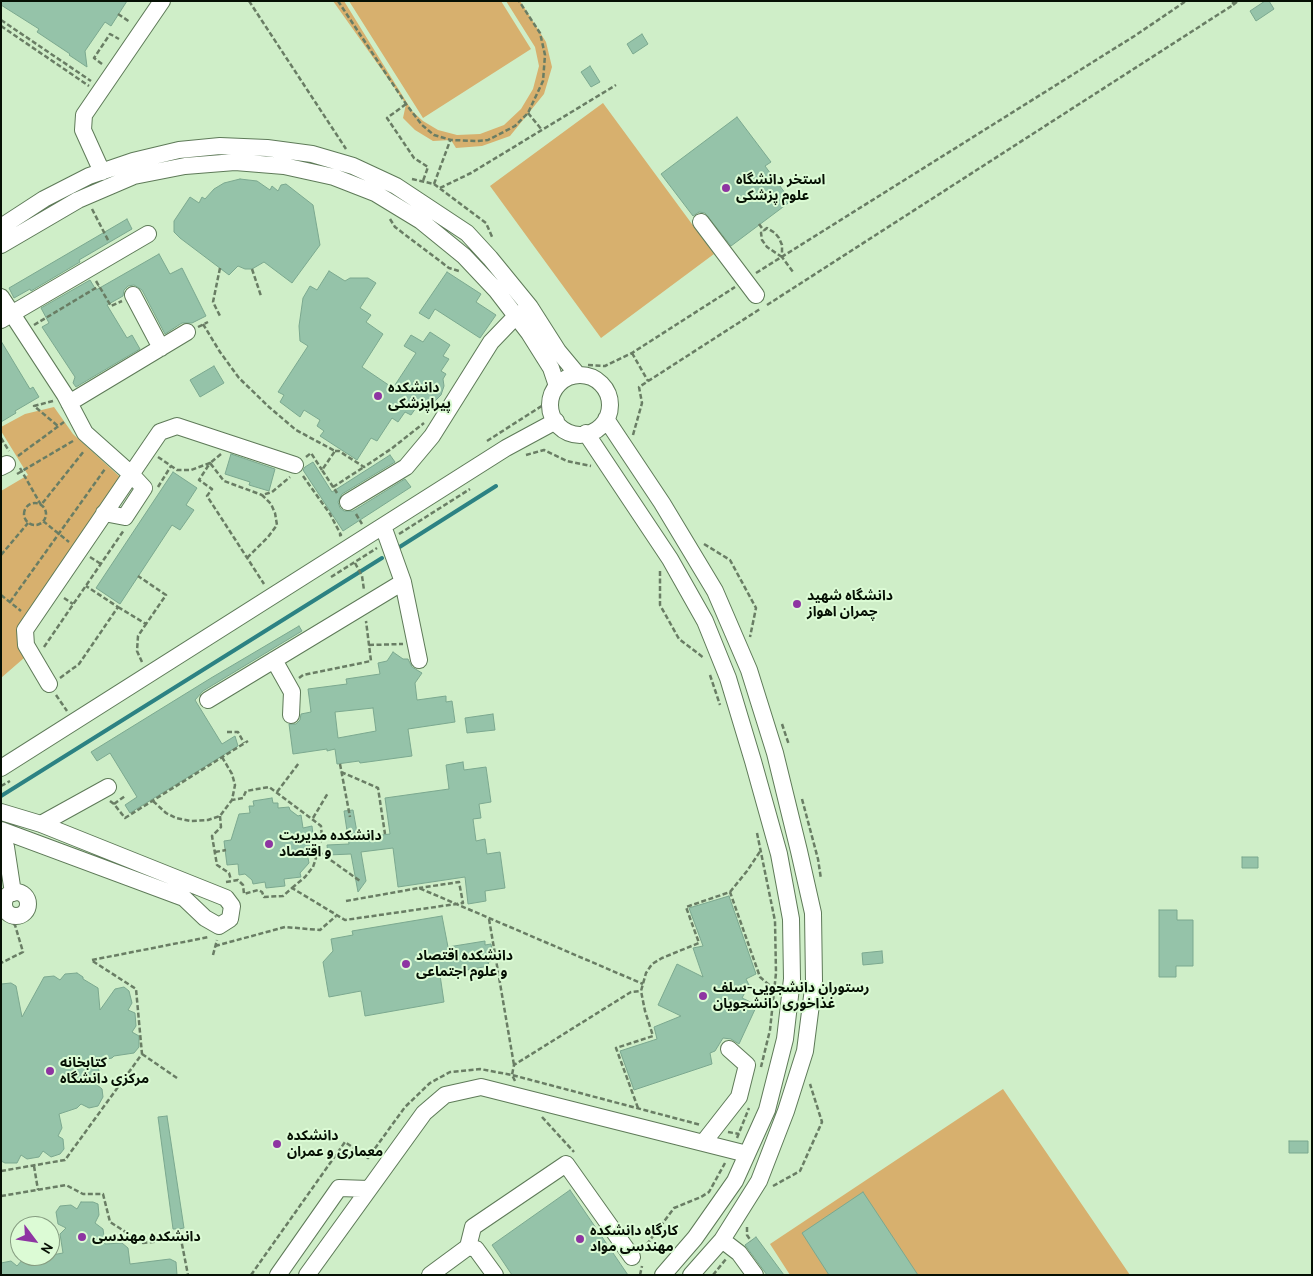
<!DOCTYPE html>
<meta charset="utf-8">
<style>
body{margin:0}
#map{position:relative;width:1313px;height:1276px;overflow:hidden;background:#cfeec8;font-family:Cabin,sans-serif}
canvas{display:block}
.frame{position:absolute;inset:0;border:2px solid #061004;pointer-events:none}
.north{position:absolute;left:10px;top:1216px;width:50px;height:50px;box-sizing:border-box;background:#dcfbd5;border:1px solid #869d81;border-radius:50%;rotate:121deg;font-size:14px;font-weight:700;line-height:20px;text-align:center;color:#061004}
.north::after{content:'';display:block;margin:auto;width:18px;height:22px;background:#8e35a2;clip-path:polygon(50% 0,100% 100%,50% 72%,0 100%)}
</style>
<div id="map">
<canvas width="1313" height="1276"></canvas>
<div class="frame"></div>
<div class="north">N</div>
</div>
<script>
const ctx = document.querySelector('canvas').getContext('2d');
ctx.lineJoin = 'round';
function fillPath(path, color) { ctx.fillStyle = color; ctx.fill(path, 'evenodd'); }
const shape = rows => new Path2D(rows.map(r => 'M' + r).join(''));
function stroke(path, color, width, dash) { ctx.strokeStyle = color; ctx.lineWidth = width; ctx.lineCap = dash ? 'butt' : 'round'; ctx.setLineDash(dash || []); ctx.stroke(path); }
function label(font, color, halo, rows, align = 'center') {
  ctx.font = font + ' Cabin,"Noto Sans Arabic",sans-serif'; ctx.lineWidth = 4; ctx.setLineDash([]); ctx.textBaseline = 'middle'; ctx.strokeStyle = halo; ctx.fillStyle = color; for (const [text, x, y, turn = 0] of rows) {
    ctx.save(); ctx.translate(x, y); ctx.rotate((+turn || 0) * Math.PI / 180); ctx.textAlign = isNaN(turn) ? turn : align; if (halo) ctx.strokeText(text, 0, 0); ctx.fillText(text, 0, 0); ctx.restore();
  }
}
fillPath(shape([
 [333,1,344,1,412,111,423,121,438,130,457,135,480,134,504,125,521,109,533,89,539,66,535,47,506,1,520,1,546,42,552,67,544,94,510,136,482,146,456,148,451,140,433,141,415,130,403,118,406,104],
 [349,1,501,1,531,49,423,118],
 [603,103,714,254,601,338,490,186],
 [54,407,73,434,120,477,18,645,24,658,1,678,1,491,28,475,1,431,1,427,25,414],
 [1003,1089,1130,1275,790,1275,770,1244]
]), '#d7b06e');
stroke(shape([
 [398,548,496,486],
 [1,796,382,558]
]), '#2c8283', 4);
const building = shape([
 [1,1,127,1,111,26,105,22,85,51,87,67,69,55,70,54,37,32,39,29,1,5,1,1],
 [1265,1,1269,1,1274,9,1256,21,1250,11,1265,1],
 [642,34,648,44,633,54,627,44,642,34],
 [590,66,600,82,591,87,581,72,590,66],
 [737,117,771,162,765,166,791,201,731,246,705,213,699,212,693,216,661,174,737,117],
 [240,179,257,181,270,190,272,186,278,191,281,185,286,184,313,205,320,245,292,283,264,262,252,269,245,269,238,266,229,275,180,238,174,232,174,221,190,197,199,203,202,197,205,199,214,189,224,183,240,179],
 [127,219,132,229,79,260,80,262,31,291,30,289,14,298,9,288,127,219],
 [159,254,170,274,182,268,206,316,192,323,182,323,165,334,142,290,134,285,128,286,124,290,123,296,107,305,127,338,132,335,140,349,76,387,73,383,75,377,42,327,49,323,41,308,90,280,96,290,159,254],
 [329,271,345,281,350,278,368,278,376,283,360,308,371,315,366,322,383,334,362,367,393,388,416,353,404,346,411,335,423,342,430,332,450,345,443,356,449,359,441,371,446,374,443,379,444,386,441,395,434,402,427,404,424,409,418,405,411,415,405,412,398,422,392,418,377,441,371,438,357,460,320,436,324,431,317,426,320,420,304,410,300,417,280,402,284,395,278,392,308,346,300,341,299,326,303,298,310,286,317,290,329,271],
 [447,272,481,294,476,302,496,315,480,338,435,309,429,319,419,313,447,272],
 [1,341,30,389,33,387,39,397,15,411,16,413,1,422,1,341],
 [214,366,224,383,200,397,190,380,214,366],
 [231,454,275,469,269,491,249,485,250,482,225,474,231,454],
 [390,455,395,462,342,494,338,502,340,508,344,511,353,511,405,479,411,487,343,531,303,470,305,467,313,462,332,492,390,455],
 [173,472,197,488,186,505,194,510,180,530,172,525,120,604,96,588,173,472],
 [299,626,302,631,203,691,195,700,222,744,235,736,238,746,130,813,125,805,137,797,110,753,97,761,91,752,211,678,299,626],
 [393,652,403,659,408,659,412,667,422,673,415,683,417,700,446,696,446,702,452,701,455,722,408,729,412,756,360,763,359,761,337,764,335,749,327,751,327,749,293,754,289,724,296,724,300,720,301,714,311,712,308,689,347,684,346,679,380,674,378,663,387,661,393,652],
 [373,708,376,731,338,738,335,712,373,708],
 [493,714,495,730,467,733,465,718,493,714],
 [463,762,464,770,486,767,491,802,479,804,481,818,473,819,476,841,485,839,487,854,500,852,505,888,485,891,486,901,468,904,465,877,398,887,393,848,361,852,366,881,358,892,351,854,328,855,327,845,349,844,344,811,353,810,358,838,390,834,385,798,449,789,446,765,463,762],
 [272,798,273,803,278,803,278,808,289,807,290,810,298,816,301,815,303,828,312,826,315,852,307,853,309,863,300,873,301,877,284,879,285,886,266,888,265,882,253,884,252,880,245,874,239,875,238,864,227,865,224,841,231,840,239,814,250,813,249,806,254,806,253,801,272,798],
 [1242,857,1258,857,1258,868,1242,868,1242,857],
 [729,896,756,974,746,979,749,985,742,998,757,1005,739,1044,731,1039,723,1038,715,1051,710,1053,712,1064,634,1090,620,1051,657,1039,654,1027,681,1016,658,1005,677,964,703,977,693,948,703,946,689,908,729,896],
 [1159,910,1177,910,1177,920,1193,920,1193,966,1176,966,1176,977,1159,977,1159,910],
 [442,916,448,947,485,941,485,945,491,944,494,961,488,962,489,966,440,975,444,1002,365,1016,361,991,329,997,323,962,333,951,331,939,353,935,352,931,442,916],
 [882,951,883,963,863,965,862,953,882,951],
 [77,973,83,977,83,979,98,988,100,1010,115,989,124,987,129,991,132,1003,128,1010,135,1013,136,1026,132,1032,139,1036,139,1047,134,1053,114,1056,112,1058,97,1061,100,1076,96,1084,102,1089,103,1097,98,1106,89,1108,81,1104,77,1108,59,1114,62,1128,58,1136,63,1139,64,1149,60,1154,51,1157,43,1151,39,1157,27,1159,21,1155,17,1163,5,1163,1,1161,1,984,11,983,16,986,22,1017,44,977,54,976,60,980,65,974,77,973],
 [167,1116,184,1228,179,1229,173,1229,158,1117,167,1116],
 [1289,1141,1308,1141,1308,1153,1289,1153,1289,1141],
 [570,1190,628,1275,512,1275,492,1245,570,1190],
 [863,1192,918,1275,829,1275,802,1233,863,1192],
 [81,1202,93,1202,98,1204,99,1215,95,1223,103,1229,105,1244,122,1243,128,1248,130,1264,170,1259,176,1262,177,1275,1,1275,1,1263,11,1261,17,1266,23,1259,34,1257,41,1262,46,1256,63,1253,60,1234,66,1228,58,1224,56,1212,60,1206,71,1205,77,1209,81,1202],
 [756,1237,784,1275,767,1275,745,1245,756,1237]
]);
fillPath(building, '#95c3a9');
stroke(building, '#7ba88f', 1);
const minor = shape([
 [102,172,83,130,84,115,162,1],
 [701,222,756,295],
 [1,227,44,199,89,176,133,161,179,150,220,146,267,148,312,154,353,166,396,186,467,233,490,258,530,307,558,351,578,375],
 [1,245,78,200,134,176,185,166,235,162,284,166,334,177,375,193,421,221,464,256,496,290,529,333,551,368,557,386],
 [133,295,161,348],
 [1,297,65,395,85,433,131,474,144,488,125,517,104,513],
 [1,320,148,234],
 '550 405a30 30 0 1 1 60 0a30 30 0 1 1-60 0Z',
 [69,403,187,332],
 [606,419,662,503,715,591,749,670,775,753,799,851,813,913,814,981,805,1051,786,1111,759,1181,722,1240,691,1275],
 [586,433,670,559,705,621,728,678,753,761,779,854,791,919,792,979,785,1039,767,1110,735,1181,695,1238,663,1275],
 [1,467,7,464],
 [348,502,406,467,432,436,491,342,516,316,524,311],
 [403,582,419,660],
 [274,660,292,692,291,715],
 [49,684,26,645,25,630,160,432,177,426,295,465],
 [208,700,403,582,383,526],
 [1,768,506,448,556,421],
 [1,812,41,824,226,898,232,906,230,919,219,926,205,918,184,898,1,830],
 [41,824,108,787],
 [1,836,6,847,13,893],
 '4 904a12 12 0 1 1 24 0a12 12 0 1 1-24 0Z',
 [703,1143,739,1097,747,1065,729,1049],
 [722,1240,739,1253,755,1275],
 [468,1247,476,1249,495,1275],
 [278,1275,339,1188,369,1189],
 [307,1275,424,1113,445,1095,481,1087,747,1154],
 [430,1275,468,1247,473,1227,566,1164,632,1257]
]);
stroke(minor, '#5e7a58', 18);
stroke(shape([
 [249,1,346,149],
 [338,1,406,104,422,125,434,135,451,140,477,141,488,140,515,126,528,113,543,81,545,55,540,33,519,1],
 [1233,5,1238,1],
 [118,14,130,22],
 [1,20,91,81],
 [1,26,89,86],
 [102,64,94,58,110,34,119,39],
 [406,104,387,118,414,158,428,167,423,181],
 [528,113,542,130],
 [412,179,434,184,486,223,493,239],
 [434,184,450,141],
 [440,188,471,173,616,85],
 [92,209,109,242],
 [390,219,395,227,449,268,459,271],
 [759,224,764,231],
 [782,257,767,247,762,240,761,233,767,228,775,233,779,238,782,245,782,257,793,272],
 [220,268,213,302,220,316],
 [252,269,261,296],
 [756,273,1136,35,1186,1],
 [96,281,111,306,122,301],
 [767,305,1233,5,1233,1],
 [203,324,220,352,239,378,269,407,296,430,335,451,322,470,337,493],
 [34,325,99,286],
 [198,327,208,322],
 [632,353,648,381],
 [588,365,605,366,632,353,735,287],
 [53,401,34,406,58,426],
 [633,435,642,403,639,387,760,309],
 [1,438,9,451],
 [487,441,551,400],
 [335,451,339,451,364,467,391,449,424,423],
 [221,454,210,463,224,481,262,495],
 [526,455,544,450,567,461,591,466],
 [18,456,64,422],
 [158,457,177,470,191,470,210,463,199,480,212,489,207,496,264,584],
 [306,457,311,453,322,470],
 [20,468,41,505,84,451],
 [17,474,73,441],
 [303,476,330,514,341,535,338,536],
 [158,487,171,466],
 [333,487,364,467],
 '24 514a11 11 0 1 1 22 0a11 11 0 1 1-22 0Z',
 [356,514,362,524],
 [43,521,69,542],
 [399,534,470,489],
 [704,544,730,560,756,608,750,637],
 [1,555,28,523],
 [90,557,101,564],
 [247,558,268,537,277,525,275,513,271,504,262,495,272,492,290,477],
 [355,563,362,576,364,590],
 [660,571,660,605,679,639,704,658],
 [331,577,377,548],
 [1,595,21,611],
 [64,598,73,604],
 [10,602,105,469],
 [118,607,146,624,166,595,138,576],
 [369,645,403,644],
 [44,647,124,530],
 [142,662,137,651,138,636,146,624],
 [710,675,720,705],
 [60,678,79,664,118,607,86,586],
 [299,678,303,675,371,661,366,621],
 [56,695,67,711],
 [782,724,789,745],
 [227,732,238,732,244,743],
 [222,757,232,774,235,785,232,800,243,798,246,791,269,787,321,826,322,838,318,851,360,881],
 [340,764,350,817],
 [341,772,378,788,385,834],
 [1,786,10,781],
 [277,792,299,763],
 [802,799,818,859,821,879],
 [110,801,114,804,125,818,248,741],
 [153,801,166,813,176,818,191,821,208,820,220,816,232,800],
 [114,804,125,796],
 [220,816,221,827,212,836,217,865,229,873,231,880],
 [313,818,328,793],
 [757,833,775,921,776,973,770,1030,761,1067],
 [215,852,226,850],
 [226,882,238,880,243,885,244,894,258,890,262,892,264,897,283,896,292,888,345,920,463,903,459,882,419,888],
 [292,888,305,877,313,867,318,852],
 [730,892,747,871,761,850],
 [346,901,419,888,643,984],
 [1,915,15,925,23,952,1,963],
 [489,919,514,1065],
 [215,946,285,927,320,930,336,916],
 [213,955,217,940],
 [92,960,209,937],
 [142,1054,177,1078],
 [515,1081,512,1075,514,1065,631,992,640,991],
 [638,1108,616,1048,653,1036,645,1011,641,991,646,973,652,964,662,958,699,943,686,907,730,892,760,977,774,989],
 [542,1117,574,1152],
 [728,1132,739,1134],
 [737,1138,749,1108],
 [34,1166,38,1190],
 [1,1171,65,1160,142,1054,136,989,91,960],
 [773,1186,800,1171,822,1122,810,1084],
 [1,1196,66,1185,83,1194,103,1194,110,1222,143,1243,181,1239],
 [747,1227,747,1235,751,1241],
 [179,1229,188,1275],
 [644,1251,644,1248,674,1208,701,1197,709,1192,725,1163],
 [251,1275,345,1142,368,1158,405,1107,430,1083,450,1072,480,1069,512,1075,701,1125],
 [640,1275,642,1266],
 [713,1275,726,1259]
]), '#697d64', 2.5, [5, 2.5]);
stroke(minor, '#fff', 16);
for (const [x, y, r, color] of [
 [726,188,5,"#8e35a2"],
 [378,396,5,"#8e35a2"],
 [797,604,5,"#8e35a2"],
 [269,844,5,"#8e35a2"],
 [406,964,5,"#8e35a2"],
 [703,996,5,"#8e35a2"],
 [50,1071,5,"#8e35a2"],
 [277,1144,5,"#8e35a2"],
 [82,1237,5,"#8e35a2"],
 [580,1239,5,"#8e35a2"]
]) { const dot = new Path2D(); dot.arc(x, y, r, 0, 2 * Math.PI); ctx.fillStyle = color; ctx.fill(dot); stroke(dot, '#dcfbd5', 2); }
label('bold 14px', '#061004', '#dcfbd5', [
 ["استخر دانشگاه",736,180],
 ["علوم پزشکی",736,196],
 ["دانشکده",388,388],
 ["پیراپزشکی",388,404],
 ["دانشگاه شهید",807,596],
 ["چمران اهواز",807,612],
 ["دانشکده مدیریت",279,836],
 ["و اقتصاد",279,852],
 ["دانشکده اقتصاد",416,956],
 ["و علوم اجتماعی",416,972],
 ["رستوران دانشجویی-سلف",713,988],
 ["غذاخوری دانشجویان",713,1004],
 ["کتابخانه",60,1063],
 ["مرکزی دانشگاه",60,1079],
 ["دانشکده",287,1136],
 ["معماری و عمران",287,1152],
 ["کارگاه دانشکده",590,1231],
 ["مهندسی مواد",590,1247],
 ["دانشکده مهندسی",92,1237]
], 'left');
</script>
